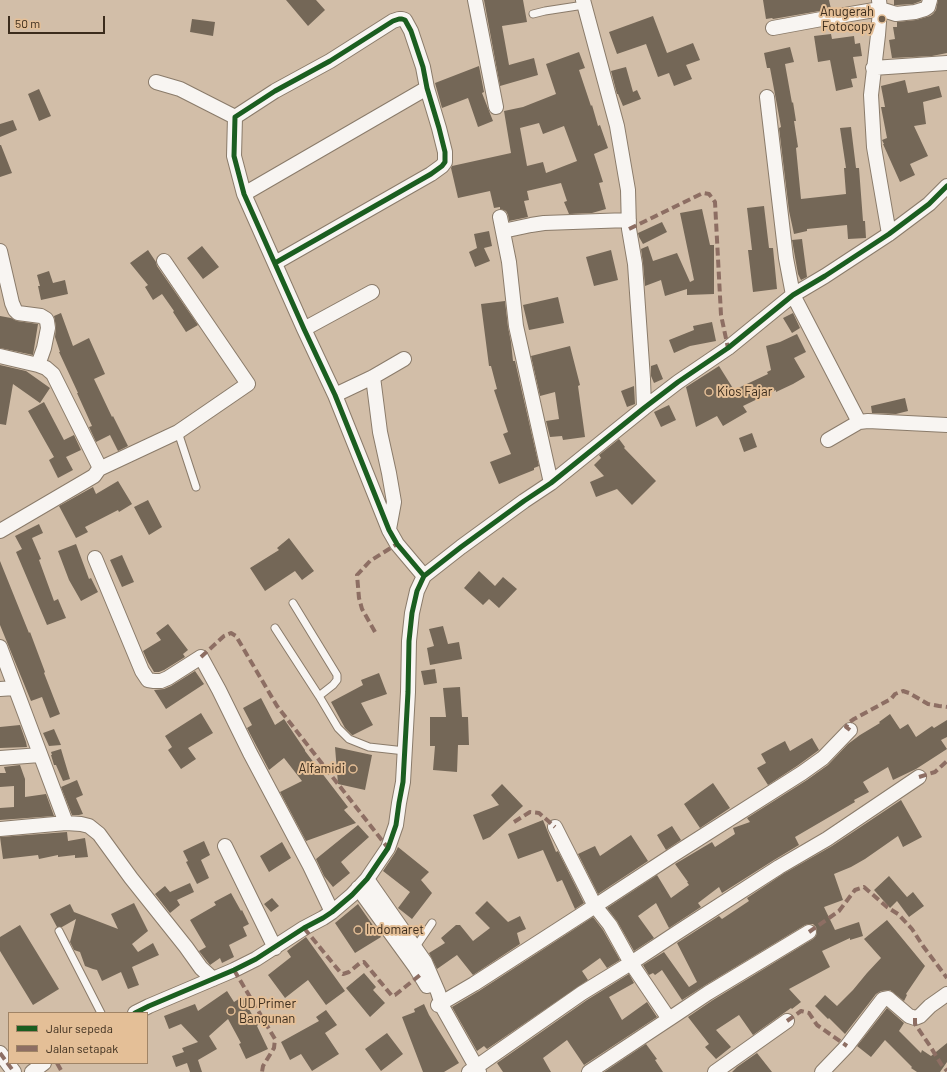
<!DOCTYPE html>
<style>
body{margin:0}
#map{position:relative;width:947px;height:1072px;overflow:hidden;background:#d2bea8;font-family:Barlow,sans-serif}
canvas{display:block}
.legend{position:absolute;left:8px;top:1012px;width:140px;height:52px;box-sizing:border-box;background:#e4bf97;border:1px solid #a08466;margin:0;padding:5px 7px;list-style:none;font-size:12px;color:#3b2c1c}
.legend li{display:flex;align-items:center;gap:8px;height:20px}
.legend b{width:20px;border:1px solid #a08466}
.scale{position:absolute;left:8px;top:16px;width:97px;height:18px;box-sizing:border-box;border:2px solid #3b2c1c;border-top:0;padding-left:5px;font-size:12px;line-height:14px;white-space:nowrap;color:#3b2c1c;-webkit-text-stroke:3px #e4bf97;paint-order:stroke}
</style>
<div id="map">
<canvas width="947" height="1072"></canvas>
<ul class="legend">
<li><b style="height:5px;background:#1b5e20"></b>Jalur sepeda</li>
<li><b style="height:5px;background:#8d6e63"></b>Jalan setapak</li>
</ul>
<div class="scale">50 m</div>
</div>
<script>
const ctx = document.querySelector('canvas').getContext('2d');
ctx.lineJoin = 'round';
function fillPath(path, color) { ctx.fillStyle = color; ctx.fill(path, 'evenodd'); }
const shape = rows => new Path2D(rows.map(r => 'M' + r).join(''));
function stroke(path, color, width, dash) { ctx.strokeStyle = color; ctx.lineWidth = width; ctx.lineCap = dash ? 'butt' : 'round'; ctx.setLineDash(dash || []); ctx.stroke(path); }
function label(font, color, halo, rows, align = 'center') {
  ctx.font = font + ' Barlow,sans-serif'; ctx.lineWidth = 4; ctx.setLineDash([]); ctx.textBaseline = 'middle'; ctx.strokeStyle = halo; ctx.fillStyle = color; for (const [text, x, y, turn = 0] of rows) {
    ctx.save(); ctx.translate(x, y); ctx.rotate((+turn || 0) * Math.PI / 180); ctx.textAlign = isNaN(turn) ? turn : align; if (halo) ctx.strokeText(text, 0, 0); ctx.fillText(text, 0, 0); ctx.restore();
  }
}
fillPath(shape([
 [286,0,316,0,325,10,308,26],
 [484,0,523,0,527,22,502,26,509,65,534,58,538,75,500,86],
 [763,0,829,0,831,9,773,19,772,18,766,19],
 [894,0,921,0,921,1,913,4,897,5,894,5],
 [938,0,947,0,947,53,932,56,892,58,889,40,895,39,893,27,897,27,897,22,916,20,930,16,933,14,936,10],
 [653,16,667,53,693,43,700,60,686,65,692,79,674,86,669,73,658,77,646,44,617,54,609,32],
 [192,19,215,22,213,36,190,32],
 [831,34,832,39,854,36,855,44,860,43,862,56,853,57,857,78,851,79,853,87,836,91,830,60,818,62,814,36],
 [790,47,794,62,785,64,792,103,793,102,796,121,794,121,798,147,796,148,801,199,846,194,844,168,846,168,840,128,851,127,856,168,859,168,863,221,865,221,866,238,848,239,847,225,807,229,807,231,794,234,789,211,779,128,781,127,777,105,770,68,767,68,764,53],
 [579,52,585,68,579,70,591,106,592,105,598,126,600,125,608,148,594,154,603,182,599,183,606,209,592,213,569,214,564,202,567,201,561,183,527,191,529,200,524,201,528,217,509,221,508,215,506,211,500,209,500,207,494,208,490,191,458,198,451,168,452,166,511,153,504,111,523,107,556,94,546,64],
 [539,123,543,134,564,126,577,161,546,173,543,162,527,166,520,128],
 [479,66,484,92,482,93,493,121,478,127,468,98,442,108,435,83],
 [626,67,633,92,637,90,641,99,623,106,618,94,617,94,611,71],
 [905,80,908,93,939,86,942,97,923,102,926,124,914,126,928,156,910,164,915,175,900,182,883,144,884,144,882,140,887,138,881,107,885,107,881,86],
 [39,89,51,116,39,121,28,94],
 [13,120,17,130,0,137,0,124],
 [0,145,1,145,12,173,0,177],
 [764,206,769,248,773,248,777,289,753,292,748,250,752,250,747,208],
 [702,209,710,245,714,245,714,294,687,295,687,289,665,296,661,280,645,286,643,263,641,249,648,246,653,261,677,253,690,282,694,280,680,213],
 [662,222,667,232,643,244,639,237,638,233],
 [489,231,492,246,484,248,490,261,475,267,469,252,477,248,474,234],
 [802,239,807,277,801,280,798,274,792,240],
 [202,246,219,267,203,279,187,258],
 [148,250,156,262,157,266,198,325,186,332,173,312,174,311,162,294,153,300,145,287,148,285,130,263],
 [611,250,618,280,594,286,586,257],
 [49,271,53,283,65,280,68,294,41,300,38,286,40,286,37,275],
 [558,297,564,323,529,330,523,305],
 [505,301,508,327,511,342,513,361,515,361,539,466,534,468,534,470,499,484,490,462,511,454,503,434,508,432,494,390,497,389,491,366,489,366,481,304],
 [61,313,73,346,89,338,105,374,94,379,112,417,113,416,128,446,118,451,110,435,96,442,89,427,92,426,77,393,78,393,59,352,60,352,55,337,56,327,54,316],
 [793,313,800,328,792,333,783,318],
 [0,316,11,318,17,321,38,324,33,355,0,348],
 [712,322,716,341,690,346,674,353,669,340,694,330,693,326],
 [797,334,806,352,794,358,805,377,793,384,776,392,776,390,743,406,747,412,723,426,717,416,696,427,686,387,719,366,734,390,768,374,767,372,771,370,766,346,780,342],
 [570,346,580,385,578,386,585,437,563,440,562,436,550,437,546,421,559,419,555,392,540,396,531,356],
 [657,364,663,379,654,383,651,376,651,366],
 [0,365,26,371,50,388,40,403,13,384,6,425,0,424],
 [634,386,635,404,627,407,621,391],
 [905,398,908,411,896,414,872,413,871,406],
 [44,402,64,440,74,435,81,450,66,457,73,470,58,478,49,460,54,457,28,411],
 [669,405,676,420,661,427,654,412],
 [752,433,757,447,744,452,739,438],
 [619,439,625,447,624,448,656,481,632,505,617,489,596,497,590,482,604,476,594,465,601,458,599,455],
 [118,481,132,504,119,512,118,510,85,527,88,532,76,538,59,506,93,487,96,494],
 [148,500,162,527,149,535,134,507],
 [39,524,43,533,32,538,41,559,39,560,54,601,58,599,66,618,47,625,16,552,22,549,15,536],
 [289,538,314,571,302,580,295,571,265,591,250,568,279,550,277,548],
 [76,544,89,579,91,578,98,592,81,601,69,580,58,551],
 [122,555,134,582,122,587,110,560],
 [0,561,29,633,30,632,45,672,44,673,60,714,50,718,42,697,31,701,0,625],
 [479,571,495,586,503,577,517,589,499,608,489,599,483,605,464,588],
 [168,624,188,650,183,654,185,657,164,670,159,672,154,672,148,662,143,651,161,640,156,633],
 [443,626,448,644,459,642,462,659,430,665,427,648,434,646,429,629],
 [435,669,437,683,424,685,421,671],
 [195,671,204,684,166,709,154,690,164,689,171,686],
 [379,673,387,694,361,703,373,725,353,735,352,735,345,728,331,702,363,685,361,680],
 [460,687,462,717,468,717,469,745,458,745,457,772,433,770,435,746,430,746,430,717,446,717,443,688],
 [261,698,275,725,284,719,305,750,305,751,348,807,344,810,356,823,306,841,280,792,302,781,284,758,269,770,247,728,252,725,243,708],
 [201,713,213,733,188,748,196,759,181,769,168,750,172,747,165,736],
 [890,714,900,729,908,724,916,737,932,726,934,728,947,720,947,737,941,740,947,749,916,769,893,780,888,767,863,782,869,792,854,800,855,802,795,837,799,845,774,860,722,893,719,887,698,903,701,907,669,928,656,903,638,916,654,938,634,951,617,921,607,908,657,875,671,898,689,885,687,882,688,882,675,864,712,842,715,847,735,834,733,828,750,822,747,818,807,780,828,765,848,744,860,735,880,723,879,722],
 [20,725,26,742,27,747,0,748,0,727],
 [54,729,61,745,49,746,43,733],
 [812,738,819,750,797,766,768,785,757,768,766,763,761,754,785,741,790,751],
 [335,747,372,755,365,790,338,784],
 [61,749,70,779,63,781,56,765,54,765,51,755,52,755,51,752],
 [20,765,25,779,25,797,46,794,54,816,0,820,0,808,14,807,14,786,0,787,0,773,6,773,4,767],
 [77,780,83,795,76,798,83,814,79,815,72,815,61,787],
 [713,783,730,808,700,828,684,804],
 [502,784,523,806,490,837,483,840,473,815,499,805,491,795],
 [901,800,922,837,903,847,898,836,865,859,851,867,834,874,843,900,824,907,835,930,859,922,863,936,850,940,850,938,822,951,830,967,789,989,801,1002,792,1009,791,1008,753,1035,739,1015,716,1030,731,1047,716,1059,705,1047,709,1044,688,1017,713,1000,813,939,816,936,817,932,816,927,813,924,809,924,805,925,704,986,682,1000,662,970,655,975,653,973,649,975,643,965,664,952,689,987,697,982,677,943,719,916,722,919,749,901,747,898,783,874,832,846],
 [543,820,556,852,558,851,584,903,575,909,562,880,557,882,543,850,518,859,508,834],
 [358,825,369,837,341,862,350,873,333,887,324,876,316,859],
 [672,826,681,840,666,850,657,835],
 [67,832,68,841,85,838,88,857,75,858,75,855,58,857,58,855,39,859,38,855,3,859,0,837],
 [631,835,648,861,598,894,578,854,595,846,600,856],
 [204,841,210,855,201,860,209,878,197,884,186,862,188,861,183,851],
 [282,842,291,858,269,872,260,856],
 [398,847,429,872,421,880,432,893,412,919,398,908,410,892,383,871,395,853],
 [889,876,907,897,913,892,924,906,909,917,897,901,890,908,874,890],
 [190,883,194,892,177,900,180,905,170,913,155,894,165,886,170,892],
 [231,893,241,911,242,910,249,924,243,927,247,936,229,945,234,957,222,963,220,958,210,965,199,951,206,947,190,920,216,905,214,902],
 [272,898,279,906,271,912,264,904],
 [487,901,508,922,520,916,526,929,517,933,520,944,473,975,457,955,437,969,429,953,445,943,441,938,456,925,460,925,473,941,490,928,475,913],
 [134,903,148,931,132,944,138,952,153,943,159,955,132,967,139,985,128,989,121,972,102,981,97,970,93,969,85,966,80,952,74,950,70,942,76,919,62,927,57,927,50,914,70,904,74,912,118,929,111,914],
 [358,904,381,937,355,953,335,923],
 [593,917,603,930,620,960,607,968,600,958,582,971,588,980,487,1049,484,1046,477,1051,452,1007,479,991],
 [887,920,925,966,906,994,907,995,904,1001,890,990,881,991,876,994,845,1034,829,1018,828,1019,815,1006,825,995,837,1006,853,990,867,973,881,958,864,939],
 [20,925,59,989,33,1005,0,951,0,937],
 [306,937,345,991,326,1005,308,980,285,998,268,975,291,957,287,951],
 [364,973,376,987,373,990,385,1003,370,1017,346,988],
 [629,974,634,983,609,997,622,1020,647,1002,657,1017,584,1065,567,1040,543,1058,551,1072,503,1072,497,1063,587,1000],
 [227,991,234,1002,242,997,258,1025,257,1026,268,1049,246,1059,239,1044,241,1043,228,1019,209,1036,217,1049,198,1060,202,1072,190,1072,187,1063,176,1067,172,1056,184,1052,182,1048,198,1042,181,1024,169,1029,164,1016,195,1004,198,1011],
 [424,1004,429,1015,459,1063,444,1072,423,1072,402,1017,415,1012,414,1009],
 [887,1008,904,1023,899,1031,921,1053,922,1050,931,1056,947,1043,947,1062,940,1072,917,1072,911,1068,912,1067,885,1040,871,1057,857,1046],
 [326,1010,337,1025,325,1033,339,1054,312,1071,301,1054,290,1060,281,1042,319,1021,316,1017],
 [387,1033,403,1054,381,1071,365,1049],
 [646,1044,657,1059,655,1060,663,1072,604,1072],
 [757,1053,772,1072,732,1072,737,1067]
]), '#746757');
const service = shape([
 [533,14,545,11,584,5],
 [178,432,196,487],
 [293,603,337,675,337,680,333,685,319,696,338,728,349,739,369,747,405,751],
 [275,628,319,696],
 [59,931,101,1013],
 [415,948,432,923]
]);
const minor = shape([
 [475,0,496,107],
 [583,0,617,126,628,190,629,229,635,264,643,379,644,408],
 [879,0,880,9,878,35,871,95,874,147,889,234],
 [773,28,827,18,880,9,896,14,915,12,925,9,928,7,930,0],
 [873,68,947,63],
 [156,82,180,89,235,117],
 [767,97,786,258,793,295,859,422,868,421,947,425],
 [244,194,427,88],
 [500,217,509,262,516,326,551,483],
 [503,231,531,225,544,223,629,220],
 [0,251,12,303,15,310,18,313,41,316,46,319,47,321,48,328,44,348,38,365],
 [275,263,431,174,442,166,445,162,445,152,439,128,427,88,423,67,411,31,405,20,402,19,399,19,393,21,330,61,275,91,235,117,234,156,244,194,304,329,335,395,389,530,397,544,424,576],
 [304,329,372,292],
 [0,356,38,365,46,368,53,374,98,464,99,469,94,476,0,531],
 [373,377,380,432,389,473,394,502,389,529],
 [335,395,373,377,404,359],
 [828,440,859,422],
 [99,469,178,432,248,384,164,261],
 [95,558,142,671,148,680,154,681,161,681,168,678,201,657,219,690,250,753,310,866,332,912],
 [0,647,66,823],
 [0,689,15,688],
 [0,758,40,755],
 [555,827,595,906,673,855,802,773,823,758,850,730],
 [0,829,66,823,81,824,89,826,99,834,131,878,186,947,201,968,213,979],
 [225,846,275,948],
 [367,879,425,962,438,992,443,1008,479,1072],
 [358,888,416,968,427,986],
 [438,1005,474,984,595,906,610,925,631,963,669,1019,708,993,809,932],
 [135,1013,149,1006,234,970,256,959,304,928,323,918,332,912,352,895,367,879,388,848,396,825,399,803,403,782,408,692,409,641,412,613,417,591,424,576,461,547,524,501,551,483,644,408,678,382,728,348,793,295,825,276,889,234,929,204,947,186],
 [0,1053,14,1072],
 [32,1072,44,1063],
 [469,1072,582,993,631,963,678,932,779,867,827,839,919,777],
 [589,1072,669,1019],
 [715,1072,787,1021],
 [822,1072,847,1046,883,999,888,998,909,1016,915,1018,920,1016,930,1006,947,994]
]);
stroke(service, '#8a7b6a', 9);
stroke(minor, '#8a7b6a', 16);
stroke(service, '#f8f5f2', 7);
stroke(minor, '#f8f5f2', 14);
stroke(shape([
 [629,229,703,193,709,194,715,202,721,315,728,348],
 [375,632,362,609,359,598,357,575,370,561,397,544],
 [201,657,224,636,231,633,236,636,277,706,388,848],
 [850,730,846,727,848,723,854,719,891,699,895,694,903,691,909,693,928,704,939,706,947,707],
 [919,777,935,772,947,761],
 [514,822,530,812,539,813,555,827],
 [304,928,340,972,343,974,349,972,360,963,364,962,392,996,395,995,420,975],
 [809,932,839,911,855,890,864,887,887,907,898,914,912,929,923,946,947,978],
 [234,970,275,1039,274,1048,263,1066,262,1072],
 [915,1018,915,1024,930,1046,941,1064,947,1071],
 [787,1021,801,1011,809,1013,817,1025,847,1046],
 [0,1053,14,1072],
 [57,1063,62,1072]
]), '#8d6e63', 4, [8, 4]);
stroke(shape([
 [275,263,431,174,442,166,445,162,445,152,439,128,427,88,423,67,411,31,405,20,402,19,399,19,393,21,330,61,275,91,235,117,234,156,244,194,304,329,335,395,389,530,397,544,424,576],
 [135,1013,149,1006,234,970,256,959,304,928,323,918,332,912,352,895,367,879,388,848,396,825,399,803,403,782,408,692,409,641,412,613,417,591,424,576,461,547,524,501,551,483,644,408,678,382,728,348,793,295,825,276,889,234,929,204,947,186]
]), '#1b5e20', 5);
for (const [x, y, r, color] of [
 [882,19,4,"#705f4d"],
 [709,392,4,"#705f4d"],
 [353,769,4,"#705f4d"],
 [358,930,4,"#705f4d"],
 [231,1011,4,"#705f4d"]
]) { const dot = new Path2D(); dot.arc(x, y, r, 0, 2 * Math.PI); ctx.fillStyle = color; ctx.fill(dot); stroke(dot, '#e4bf97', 1.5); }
label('13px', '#3b2c1c', '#e4bf97', [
 ["Anugerah",874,12,"right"],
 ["Fotocopy",874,27,"right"],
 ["Kios Fajar",717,392],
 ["Alfamidi",345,769,"right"],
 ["Indomaret",366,930],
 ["UD Primer",239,1004],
 ["Bangunan",239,1019]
], 'left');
</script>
